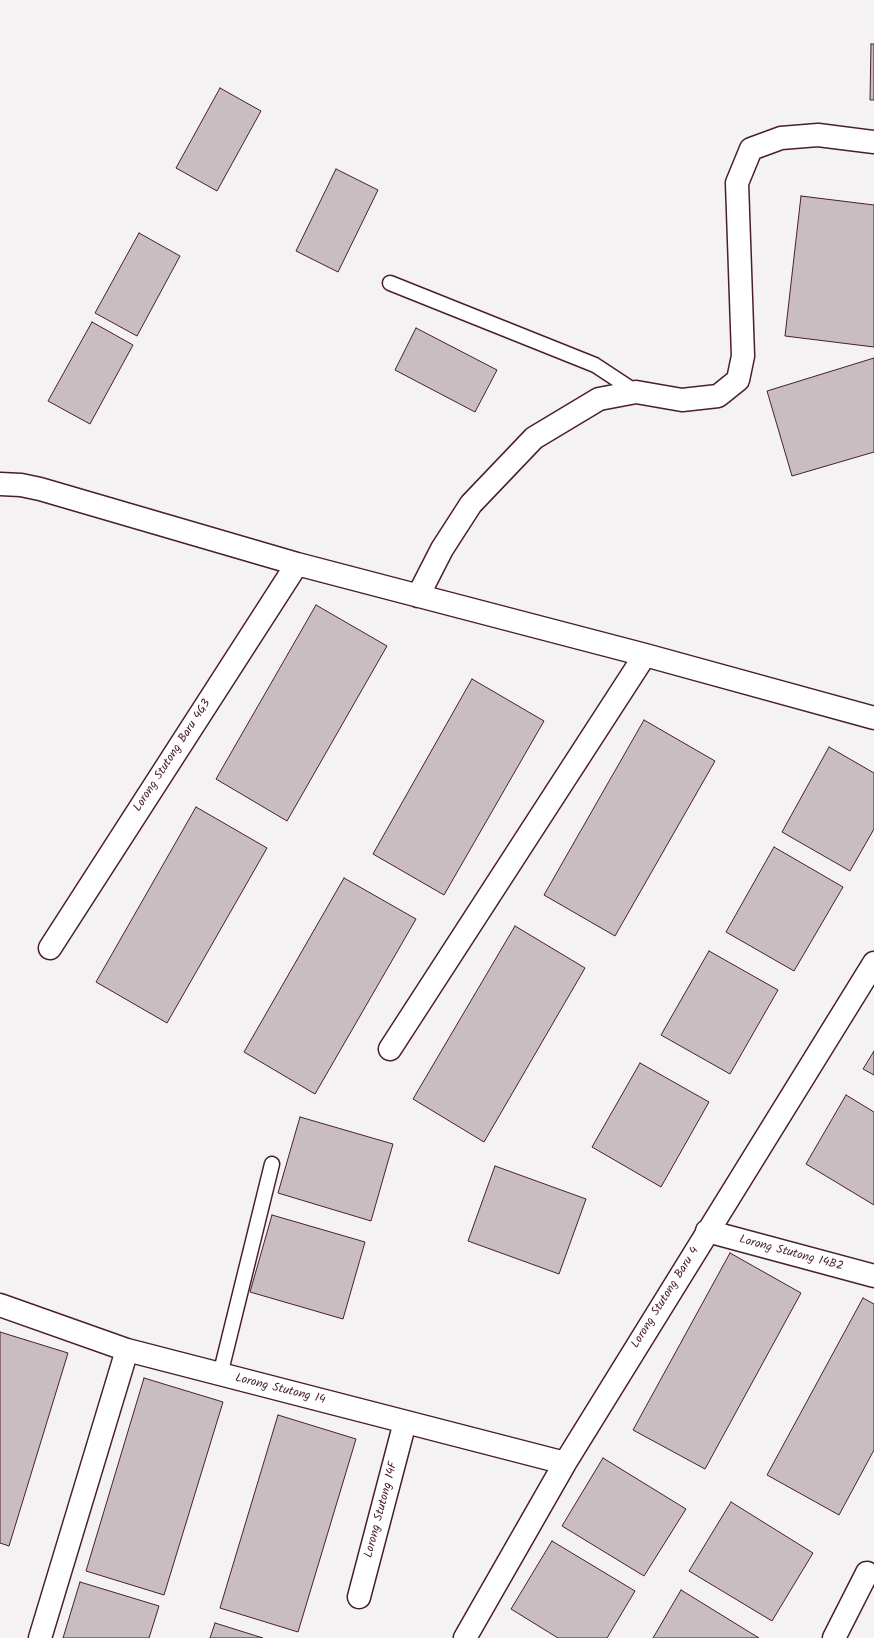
<!DOCTYPE html>
<style>
body{margin:0}
canvas{display:block;background:#f4f2f2}
</style>
<canvas width="874" height="1638"></canvas>
<script>
const ctx = document.querySelector('canvas').getContext('2d');
ctx.lineJoin = 'round';
function fillPath(path, color) { ctx.fillStyle = color; ctx.fill(path, 'evenodd'); }
const shape = rows => new Path2D(rows.map(r => 'M' + r).join(''));
function stroke(path, color, width, dash) { ctx.strokeStyle = color; ctx.lineWidth = width; ctx.lineCap = dash ? 'butt' : 'round'; ctx.setLineDash(dash || []); ctx.stroke(path); }
function label(font, color, halo, rows, align = 'center') {
  ctx.font = font + ' Kalam,sans-serif'; ctx.lineWidth = 3.5; ctx.setLineDash([]); ctx.textBaseline = 'middle'; ctx.strokeStyle = halo; ctx.fillStyle = color; for (const [text, x, y, turn = 0] of rows) {
    ctx.save(); ctx.translate(x, y); ctx.rotate((+turn || 0) * Math.PI / 180); ctx.textAlign = isNaN(turn) ? turn : align; if (halo) ctx.strokeText(text, 0, 0); ctx.fillText(text, 0, 0); ctx.restore();
  }
}
const building = shape([
 [871,44,874,44,874,100,870,100,871,44],
 [220,88,261,111,217,191,176,168,220,88],
 [336,169,378,190,338,272,296,251,336,169],
 [801,196,874,205,874,347,785,336,801,196],
 [139,233,180,256,137,336,95,313,139,233],
 [92,322,133,345,90,424,48,401,92,322],
 [416,328,497,370,475,412,395,370,416,328],
 [874,358,874,452,792,476,767,391,874,358],
 [316,605,387,646,287,821,216,779,316,605],
 [472,679,544,721,444,895,373,854,472,679],
 [644,720,715,761,615,936,544,895,644,720],
 [829,747,874,773,874,829,850,871,782,832,829,747],
 [196,807,267,848,167,1023,96,982,196,807],
 [774,847,843,887,794,971,726,932,774,847],
 [344,878,416,919,315,1094,244,1052,344,878],
 [515,926,585,968,484,1142,413,1099,515,926],
 [709,951,778,990,730,1074,661,1035,709,951],
 [874,1051,874,1075,863,1069,874,1051],
 [640,1063,709,1102,661,1187,592,1147,640,1063],
 [846,1095,874,1112,874,1205,806,1164,846,1095],
 [300,1117,393,1144,371,1221,278,1193,300,1117],
 [495,1166,586,1199,559,1274,468,1241,495,1166],
 [272,1215,365,1242,343,1319,250,1292,272,1215],
 [730,1253,801,1293,705,1469,633,1430,730,1253],
 [863,1298,874,1304,874,1450,839,1515,767,1475,863,1298],
 [0,1332,68,1353,9,1546,0,1543,0,1332],
 [144,1378,223,1402,164,1595,86,1571,144,1378],
 [278,1415,356,1439,298,1632,220,1608,278,1415],
 [603,1458,686,1509,644,1576,562,1526,603,1458],
 [731,1502,813,1553,772,1621,689,1571,731,1502],
 [552,1541,635,1591,607,1638,558,1638,511,1609,552,1541],
 [80,1582,159,1606,149,1638,63,1638,80,1582],
 [681,1590,759,1638,653,1638,681,1590],
 [215,1623,263,1638,210,1638,215,1623]
]);
fillPath(building, '#cabdc1');
stroke(building, '#4a1f2b', 1);
const service = shape([
 [390,283,595,365,636,392],
 [220,1375,272,1164]
]);
const minor = shape([
 [0,484,21,485,40,489,297,564,645,655,874,718],
 [418,596,442,549,471,504,534,438,599,399,636,392,682,400,718,396,738,380,743,356,737,183,751,149,781,138,818,135,874,142],
 [50,948,297,564],
 [390,1049,645,655],
 [707,1231,874,1276],
 [0,1305,127,1350,565,1463],
 [359,1597,405,1422],
 [40,1638,127,1350],
 [465,1638,565,1463,874,963],
 [834,1638,867,1573]
]);
stroke(service, '#4a1f2b', 17);
stroke(minor, '#4a1f2b', 25);
stroke(service, '#fff', 14);
stroke(minor, '#fff', 22);
label('12px', '#4a1f2b', '#fff', [
 ["Lorong Stutong Baru 4G3",173,756,-57],
 ["Lorong Stutong 14B2",791,1254,15],
 ["Lorong Stutong Baru 4",666,1298,-58],
 ["Lorong Stutong 14",280,1390,14],
 ["Lorong Stutong 14F",382,1510,-75]
]);
</script>
